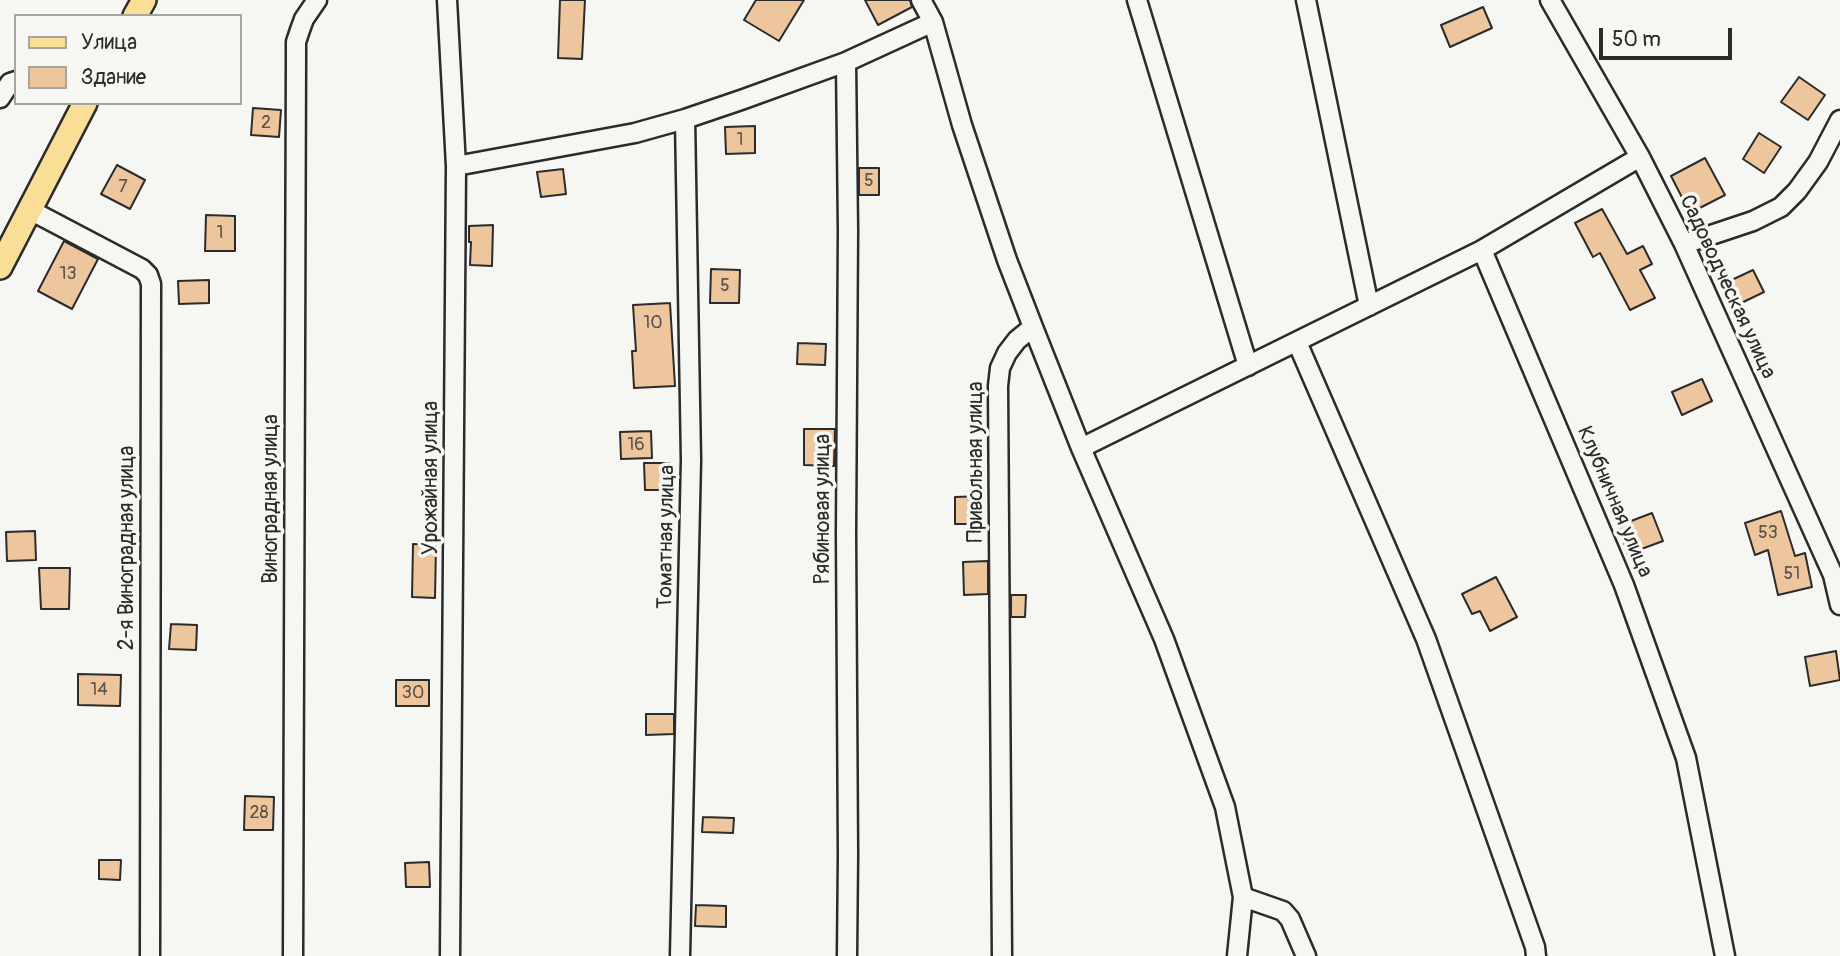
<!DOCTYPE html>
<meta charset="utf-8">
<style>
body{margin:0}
#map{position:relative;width:1840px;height:956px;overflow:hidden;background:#f6f6f2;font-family:Pangolin,sans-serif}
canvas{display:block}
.legend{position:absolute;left:14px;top:14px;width:228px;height:91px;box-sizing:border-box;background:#f6f6f2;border:2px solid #a5a5a2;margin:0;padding:9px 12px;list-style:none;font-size:21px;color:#2b2b2b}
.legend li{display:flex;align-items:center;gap:14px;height:35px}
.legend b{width:35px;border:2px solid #a5a5a2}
.scale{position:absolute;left:1599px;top:28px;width:133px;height:32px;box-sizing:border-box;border:4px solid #2b2b2b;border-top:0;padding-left:9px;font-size:21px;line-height:24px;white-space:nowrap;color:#2b2b2b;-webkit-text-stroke:5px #f6f6f2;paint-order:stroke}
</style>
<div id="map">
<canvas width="1840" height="956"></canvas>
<ul class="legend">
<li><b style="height:9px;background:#f9df96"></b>Улица</li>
<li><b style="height:19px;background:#edc69d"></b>Здание</li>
</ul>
<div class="scale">50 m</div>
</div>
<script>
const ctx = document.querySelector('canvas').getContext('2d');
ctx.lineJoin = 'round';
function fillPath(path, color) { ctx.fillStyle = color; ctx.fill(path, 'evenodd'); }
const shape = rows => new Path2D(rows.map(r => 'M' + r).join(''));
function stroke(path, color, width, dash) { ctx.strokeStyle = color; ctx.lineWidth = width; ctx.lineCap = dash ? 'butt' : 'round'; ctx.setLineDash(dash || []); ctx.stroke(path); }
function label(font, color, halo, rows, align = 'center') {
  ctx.font = font + ' Pangolin,sans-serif'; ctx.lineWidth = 7; ctx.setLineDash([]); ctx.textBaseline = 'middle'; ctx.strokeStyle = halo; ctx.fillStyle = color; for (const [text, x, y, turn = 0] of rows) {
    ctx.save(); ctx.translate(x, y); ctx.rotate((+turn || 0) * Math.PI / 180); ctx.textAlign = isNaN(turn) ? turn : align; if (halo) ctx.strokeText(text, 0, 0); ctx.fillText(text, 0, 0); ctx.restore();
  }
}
const building = shape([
 [560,0,585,0,582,59,558,58,560,0],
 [756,0,804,0,779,41,744,20,756,0],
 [865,0,910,0,912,7,878,25,865,0],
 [1483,7,1492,28,1450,47,1441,25,1483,7],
 [1799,77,1825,95,1808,120,1781,102,1799,77],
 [253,108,281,110,279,137,251,135,253,108],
 [755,126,755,153,726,154,725,127,755,126],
 [1759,133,1781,147,1764,173,1743,159,1759,133],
 [1705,158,1725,195,1690,213,1671,176,1705,158],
 [117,165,145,180,130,209,101,194,117,165],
 [859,168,879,168,879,195,859,195,859,168],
 [563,169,566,194,541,197,537,172,563,169],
 [1602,209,1627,254,1643,246,1652,264,1640,270,1655,298,1630,310,1600,253,1593,257,1575,223,1602,209],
 [206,215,235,216,235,251,205,251,206,215],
 [493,225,492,266,470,265,471,242,469,242,469,226,493,225],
 [64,241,98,259,72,309,38,291,64,241],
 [711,269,740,270,739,303,710,303,711,269],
 [1753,270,1764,292,1731,308,1721,285,1753,270],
 [209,280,209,303,179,304,178,281,209,280],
 [670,303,675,386,634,388,632,351,636,351,633,305,670,303],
 [798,343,826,344,825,365,797,364,798,343],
 [1702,379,1712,401,1682,415,1672,392,1702,379],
 [804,429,835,429,834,466,804,465,804,429],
 [651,431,652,458,621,459,620,432,651,431],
 [644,463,670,463,670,490,645,490,644,463],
 [983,496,983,524,955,524,955,497,983,496],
 [1781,511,1795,556,1805,553,1812,587,1778,595,1768,550,1755,555,1745,523,1781,511],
 [1652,513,1663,541,1628,554,1618,526,1652,513],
 [35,531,36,560,7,561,6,532,35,531],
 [413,544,436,545,435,598,412,597,413,544],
 [988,561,988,594,964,595,963,562,988,561],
 [39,568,70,568,69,609,41,609,39,568],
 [1496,577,1517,617,1490,631,1480,611,1472,614,1462,594,1496,577],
 [1011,595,1026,595,1025,617,1011,617,1011,595],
 [171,624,197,625,196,650,169,649,171,624],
 [1836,651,1840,680,1810,686,1805,657,1836,651],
 [78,674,121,675,120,706,78,705,78,674],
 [396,680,429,680,429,706,396,706,396,680],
 [646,714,674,714,674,734,646,735,646,714],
 [245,796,274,797,273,830,244,830,245,796],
 [703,817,734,818,733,833,702,832,703,817],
 [99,860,121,860,120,880,99,879,99,860],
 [429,862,430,887,406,887,405,863,429,862],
 [696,905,726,906,726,927,695,926,696,905]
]);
fillPath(building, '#edc69d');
stroke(building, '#2b2b2b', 2);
const minor = shape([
 [447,0,456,166,450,956],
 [921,0,933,22,962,125,1007,260,1033,327,1017,340,1007,353,1000,368,998,386,1002,956],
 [1137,0,1248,366],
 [1306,0,1369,306],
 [1550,0,1640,157,1684,244,1833,575,1840,605],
 [846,62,848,231,846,533,848,855,847,956],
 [0,98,10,83,16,81],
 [1640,157,1482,250,1624,585,1686,758,1725,956],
 [456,166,635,133,685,119,741,100,846,62,933,22],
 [30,210,142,269,148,275,151,284,150,956],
 [1684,244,1753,221,1781,207,1797,191,1818,162,1840,120],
 [1033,327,1081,448,1164,639,1225,807,1243,897,1237,956],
 [1297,342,1426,639,1535,947,1536,956],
 [1081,448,1482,250],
 [1243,897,1283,911,1290,919,1306,956],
 [293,956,296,56,296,42,300,30,304,19,317,0],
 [680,956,691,460,685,119]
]);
const major = shape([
 [135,16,144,0],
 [0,267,85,103]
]);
stroke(minor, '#2b2b2b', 23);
stroke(major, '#2b2b2b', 28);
stroke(minor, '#f6f6f2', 18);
stroke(major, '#f9df96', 23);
label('18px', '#5c5248', null, [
 ["2",266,123],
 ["1",740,140],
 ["5",869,181],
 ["7",123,187],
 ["1",220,233],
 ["13",68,274],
 ["5",725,286],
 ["10",653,323],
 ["16",636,445],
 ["53",1768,533],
 ["51",1792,574],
 ["14",99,690],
 ["30",413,693],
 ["28",259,813]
]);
label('21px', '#2b2b2b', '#f6f6f2', [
 ["Садоводческая улица",1727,287,65],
 ["Привольная улица",977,462,-90],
 ["Урожайная улица",432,478,-90],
 ["Виноградная улица",272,499,-90],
 ["Клубничная улица",1614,502,67],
 ["Рябиновая улица",824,509,-90],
 ["Томатная улица",667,537,-89],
 ["2-я Виноградная улица",128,548,-90]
]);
</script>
